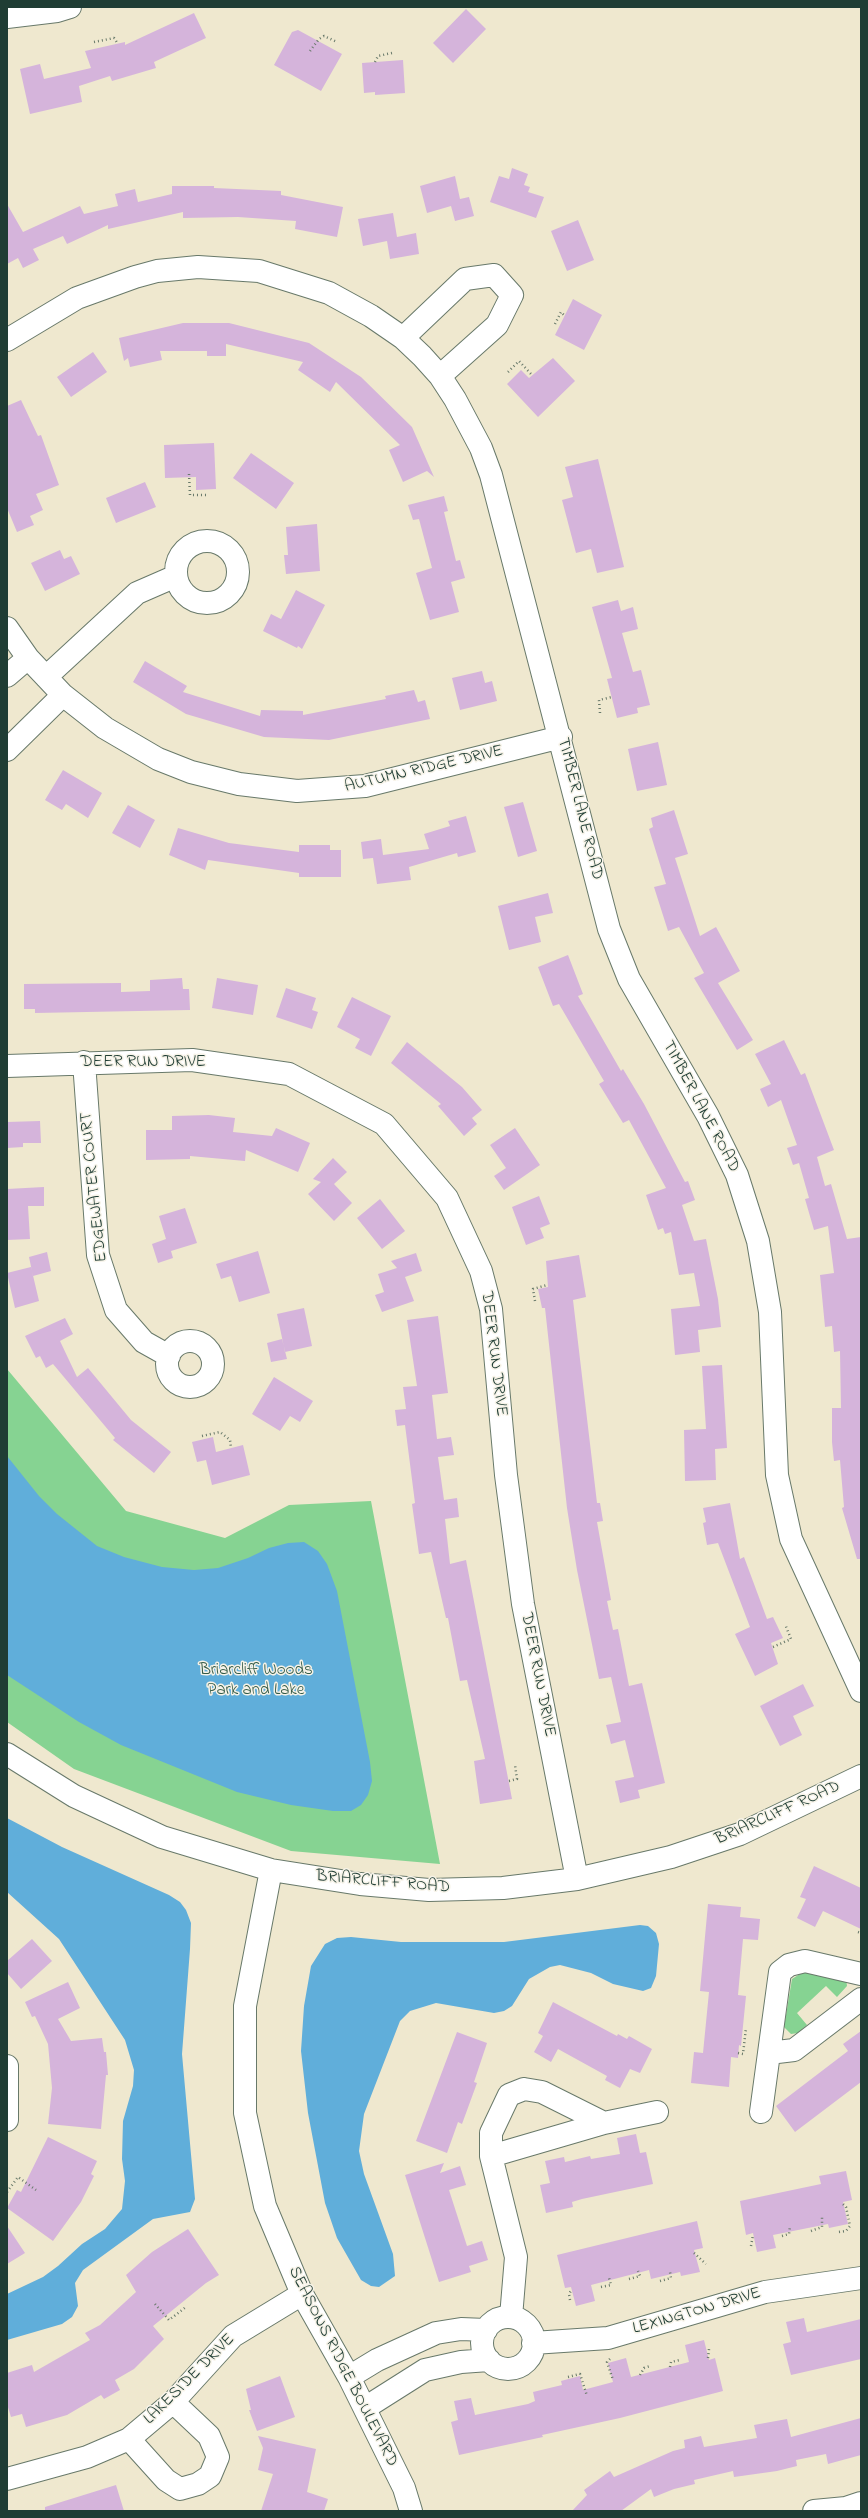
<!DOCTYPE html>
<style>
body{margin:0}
#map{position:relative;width:868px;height:2518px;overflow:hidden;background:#efe8cf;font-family:"Indie Flower",sans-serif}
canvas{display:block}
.frame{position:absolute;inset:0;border:8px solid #1f3d34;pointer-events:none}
</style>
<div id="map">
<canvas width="868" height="2518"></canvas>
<div class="frame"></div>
</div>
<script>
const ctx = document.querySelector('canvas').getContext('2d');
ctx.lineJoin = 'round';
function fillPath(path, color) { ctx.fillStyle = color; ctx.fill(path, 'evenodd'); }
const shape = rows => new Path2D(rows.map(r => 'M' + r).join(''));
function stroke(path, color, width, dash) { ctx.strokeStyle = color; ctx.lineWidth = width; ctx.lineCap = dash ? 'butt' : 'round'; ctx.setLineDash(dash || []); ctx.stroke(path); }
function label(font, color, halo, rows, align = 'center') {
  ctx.font = font + ' "Indie Flower",sans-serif'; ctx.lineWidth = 3; ctx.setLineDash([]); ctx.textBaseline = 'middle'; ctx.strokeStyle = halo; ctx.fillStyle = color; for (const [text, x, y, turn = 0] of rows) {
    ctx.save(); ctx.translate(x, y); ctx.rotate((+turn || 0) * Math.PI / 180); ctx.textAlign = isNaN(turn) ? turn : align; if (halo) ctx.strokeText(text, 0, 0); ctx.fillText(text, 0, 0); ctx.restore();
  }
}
fillPath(shape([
 [7,1369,126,1511,225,1538,289,1505,371,1501,440,1864,291,1851,74,1769,7,1722],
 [806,1970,846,1978,847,1986,837,1997,826,1986,797,2013,807,2025,798,2033,791,2034,784,2027,792,1979]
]), '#86d392');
fillPath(shape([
 [7,1456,39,1496,57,1514,97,1546,124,1557,162,1567,194,1570,218,1568,248,1558,269,1548,288,1543,304,1542,318,1551,327,1564,337,1591,370,1762,372,1781,368,1795,361,1805,351,1811,333,1811,291,1805,237,1792,121,1745,79,1722,7,1675],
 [7,1818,62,1847,169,1895,180,1902,186,1910,191,1923,190,1949,182,2054,195,2199,190,2212,153,2219,83,2270,75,2283,78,2306,72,2317,62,2324,7,2340,7,2294,43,2277,58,2266,82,2244,105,2229,122,2209,125,2181,122,2159,123,2121,133,2086,134,2070,125,2040,59,1939,7,1892],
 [640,1925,648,1926,656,1933,659,1944,656,1976,651,1988,643,1991,613,1984,591,1973,560,1965,550,1967,529,1979,512,2006,504,2011,494,2013,436,2003,410,2011,400,2021,364,2114,359,2151,364,2174,393,2254,395,2276,379,2287,371,2286,361,2280,337,2238,325,2203,308,2113,301,2051,304,2006,311,1966,325,1944,337,1938,351,1937,401,1942,504,1942]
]), '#60aeda');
fillPath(shape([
 [466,9,486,29,453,63,433,43],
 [194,13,206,38,154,62,156,68,112,81,110,76,79,86,82,102,30,114,20,69,40,64,44,79,91,68,85,51,125,42,125,45],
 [298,30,342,54,321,91,274,65,292,32],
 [403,60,405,93,375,95,375,92,364,93,362,63],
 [512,168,528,174,524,185,530,187,528,192,544,197,536,218,490,202,499,176,509,179],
 [455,176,460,199,469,197,474,216,455,221,451,206,427,213,420,186],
 [172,186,214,186,214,188,281,191,281,195,343,207,337,237,295,229,296,221,238,217,183,218,183,212,108,229,108,225,67,244,63,236,33,249,39,260,23,268,18,258,7,264,7,204,23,232,80,206,84,214,118,206,115,194,135,189,138,202,172,194],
 [393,213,397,237,416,233,419,254,390,259,387,241,363,246,358,219],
 [578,220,594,260,567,271,551,231],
 [573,299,602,315,584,350,555,335],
 [183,323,229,323,309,343,361,377,412,427,434,477,427,471,403,482,389,450,400,445,336,382,330,392,298,370,303,362,226,344,226,356,207,356,207,351,160,351,162,360,130,367,128,358,124,361,119,338],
 [93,352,107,372,71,397,57,377],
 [553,358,575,381,538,417,507,384,521,370,529,378],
 [21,400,38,436,41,435,59,485,36,494,43,510,30,516,34,525,17,532,7,508,7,406],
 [214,443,216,489,196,490,196,477,165,478,164,445],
 [251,453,294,483,276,509,233,478],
 [598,459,624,567,597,573,591,549,576,553,562,500,573,497,565,467],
 [145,482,156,507,116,523,106,498],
 [444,496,448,511,444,512,456,561,460,560,465,578,451,582,459,612,430,620,416,573,432,568,419,519,413,520,408,505],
 [317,524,320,571,286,574,284,555,288,555,286,527],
 [60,550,64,559,71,556,80,574,45,591,31,563],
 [296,590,325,605,302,649,298,646,297,648,263,631,271,614,281,619],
 [618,600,621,611,633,607,638,629,622,633,633,672,641,670,650,705,637,708,638,713,617,718,607,679,612,678,592,607],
 [145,661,187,686,183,692,260,716,261,710,303,711,303,715,386,699,385,696,414,690,418,702,425,700,430,719,329,740,264,737,186,714,133,682],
 [482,671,485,683,492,681,497,701,460,710,452,678],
 [658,742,667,785,637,791,628,749],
 [63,770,102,793,88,818,66,804,62,810,45,800],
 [523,802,537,851,518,857,504,807],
 [128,805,155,820,140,848,112,833],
 [674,810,688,854,675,858,700,936,716,927,740,971,718,983,753,1040,737,1050,694,978,704,973,679,927,668,931,654,887,666,884,649,829,653,827,651,818],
 [466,816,476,852,458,857,457,853,409,867,411,880,377,884,373,858,363,859,361,842,381,839,383,855,429,849,424,834,450,826,448,821],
 [178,828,229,843,299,852,299,845,330,845,330,850,341,850,341,877,299,877,299,873,208,860,205,870,169,855],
 [548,893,553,913,535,917,541,942,509,950,498,906],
 [568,955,583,994,578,996,621,1071,623,1069,644,1104,685,1182,688,1181,695,1200,682,1205,694,1241,706,1239,718,1299,721,1327,698,1330,700,1352,675,1355,671,1309,700,1306,694,1273,679,1275,671,1232,665,1234,663,1228,658,1230,646,1195,666,1188,629,1120,623,1123,599,1084,604,1081,559,1004,553,1006,538,967],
 [182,978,183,989,189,989,190,1010,35,1013,35,1009,24,1009,24,984,121,983,121,992,150,991,150,980],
 [217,978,258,985,253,1015,212,1008],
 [286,988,316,998,312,1010,318,1012,312,1029,276,1017],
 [352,997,391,1016,371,1056,355,1048,360,1039,337,1027],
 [784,1040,801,1075,805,1073,834,1150,817,1157,825,1186,831,1184,847,1239,861,1237,861,1559,857,1559,842,1508,844,1507,840,1460,834,1461,832,1442,832,1408,841,1408,840,1351,834,1352,832,1326,825,1327,820,1275,834,1273,828,1226,814,1230,805,1199,809,1198,799,1163,793,1165,787,1148,797,1145,781,1100,768,1107,760,1089,771,1084,755,1054],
 [407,1042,462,1087,482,1110,472,1118,477,1124,464,1136,438,1106,441,1104,391,1063],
 [209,1115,235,1118,233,1132,272,1136,276,1128,310,1143,298,1172,246,1150,245,1161,190,1156,190,1159,146,1160,146,1130,172,1130,172,1116],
 [40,1121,41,1143,23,1143,23,1147,7,1148,7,1122],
 [515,1128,540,1165,504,1190,494,1176,506,1168,490,1145],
 [333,1158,347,1172,334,1184,352,1203,334,1221,308,1194,321,1182,313,1179],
 [44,1187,44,1206,28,1206,30,1239,7,1240,7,1189],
 [539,1196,550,1224,540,1228,544,1238,526,1245,512,1207],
 [380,1199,405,1231,382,1249,357,1218],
 [185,1208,197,1243,171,1251,173,1258,158,1263,152,1244,166,1239,159,1216],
 [258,1251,270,1293,239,1302,231,1276,221,1279,216,1264],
 [47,1252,51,1271,33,1276,29,1257],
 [416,1253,422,1271,405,1277,414,1301,382,1312,375,1295,384,1292,378,1274,397,1268,391,1261],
 [579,1255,586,1297,573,1300,597,1503,600,1503,603,1521,597,1522,611,1600,607,1601,613,1630,618,1629,629,1686,642,1683,665,1783,638,1790,640,1798,620,1803,615,1781,634,1777,625,1740,611,1744,606,1725,621,1722,611,1677,599,1679,577,1570,567,1508,545,1308,542,1308,538,1289,548,1287,546,1261],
 [31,1267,39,1301,15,1308,7,1273],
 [304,1308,312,1346,285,1352,277,1314],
 [438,1316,448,1393,432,1395,437,1439,451,1437,454,1455,438,1457,444,1500,457,1498,459,1517,445,1519,450,1564,466,1560,512,1799,480,1804,474,1761,485,1759,467,1680,460,1681,448,1618,446,1618,431,1552,419,1554,412,1504,415,1503,405,1425,397,1426,395,1410,406,1409,403,1387,417,1386,407,1320],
 [65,1318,73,1334,60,1341,77,1377,88,1368,131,1420,171,1452,154,1473,113,1440,115,1438,53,1364,46,1368,40,1356,36,1358,25,1336],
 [282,1339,287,1359,271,1362,267,1343],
 [722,1365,727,1448,715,1449,716,1480,685,1481,684,1430,706,1429,702,1366],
 [274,1377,313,1401,300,1422,290,1416,280,1431,252,1414],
 [213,1437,216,1452,243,1445,250,1475,212,1485,206,1460,197,1462,192,1442],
 [730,1503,740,1559,744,1557,767,1619,773,1617,783,1638,771,1643,778,1664,755,1676,735,1634,750,1627,718,1543,707,1545,703,1523,706,1522,703,1508],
 [803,1684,814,1706,793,1716,802,1735,780,1746,760,1706],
 [814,1866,861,1888,861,1929,823,1911,815,1927,797,1918,806,1899,800,1897],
 [708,1904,741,1907,740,1917,760,1919,758,1940,743,1939,738,1995,746,1996,741,2046,739,2045,738,2058,731,2057,729,2087,691,2083,694,2052,703,2053,709,1992,700,1991],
 [32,1939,52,1961,21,1989,7,1973,7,1961],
 [68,1982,80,2008,58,2019,71,2041,102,2038,104,2052,106,2052,108,2075,106,2075,101,2129,48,2124,52,2088,48,2044,35,2016,32,2017,25,2002],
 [553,2002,617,2036,618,2034,627,2039,629,2036,652,2049,640,2073,630,2069,620,2088,605,2080,607,2076,558,2049,551,2062,534,2052,543,2036,538,2033],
 [861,2031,861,2082,795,2132,776,2106,848,2051,843,2044],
 [457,2032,487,2043,474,2082,477,2083,462,2124,458,2122,447,2153,416,2141],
 [636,2134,640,2153,646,2152,653,2184,582,2199,572,2202,573,2207,546,2213,540,2185,550,2183,545,2161,564,2157,565,2162,590,2156,591,2159,620,2154,617,2138],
 [48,2137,97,2161,91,2174,94,2176,81,2202,53,2241,7,2208,17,2190,21,2192],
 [444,2163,440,2173,460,2166,466,2185,449,2190,467,2246,482,2241,488,2260,469,2266,471,2272,439,2282,405,2175],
 [846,2171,852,2200,843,2202,848,2224,829,2228,828,2224,773,2235,776,2248,757,2252,753,2233,746,2235,740,2201,821,2184,819,2176],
 [697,2221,703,2248,694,2250,700,2272,681,2276,680,2272,651,2279,649,2270,591,2285,595,2301,576,2306,571,2287,565,2288,557,2255],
 [7,2226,25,2253,7,2264],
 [188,2229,219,2275,206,2283,153,2326,164,2339,134,2369,115,2380,120,2390,104,2399,101,2395,67,2415,26,2427,22,2414,11,2417,7,2404,7,2373,32,2365,34,2372,90,2340,85,2333,100,2325,136,2292,126,2275,152,2252],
 [804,2318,807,2332,861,2319,861,2359,791,2375,783,2344,791,2342,786,2322],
 [704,2340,709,2360,715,2358,723,2391,620,2418,542,2435,543,2437,459,2455,451,2422,458,2420,454,2401,471,2398,475,2415,528,2404,535,2401,533,2392,562,2385,561,2381,580,2376,583,2390,613,2382,608,2363,626,2358,631,2377,689,2362,685,2345],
 [280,2376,295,2417,257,2431,249,2410,251,2410,246,2389],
 [861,2418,861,2455,828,2464,826,2454,796,2460,797,2466,777,2471,734,2477,733,2471,694,2480,695,2484,674,2489,654,2497,651,2489,621,2511,572,2511,587,2495,584,2490,610,2471,614,2477,673,2451,685,2448,684,2440,701,2436,704,2447,757,2438,754,2425,787,2419,791,2437],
 [258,2436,316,2449,307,2492,328,2499,324,2511,261,2511,273,2474,258,2470,263,2448],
 [116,2485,124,2511,45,2511,45,2507]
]), '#d5b4db');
const minor = shape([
 [7,17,57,11,70,7],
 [403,338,465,279,494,275,512,295,497,325,440,376],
 [7,340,77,298,135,277,157,271,198,267,259,271,329,293,371,316,403,338,422,356,440,376,455,399,481,448,491,475,609,929,629,979,708,1116,737,1175,758,1241,770,1312,777,1475,791,1539,861,1691],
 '176 572a31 31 0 1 1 62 0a31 31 0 1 1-62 0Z',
 [7,628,28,658,46,677,63,695,105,728,158,759,191,772,239,784,297,791,365,786,561,737],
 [7,676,28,658],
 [46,677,137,593,176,576],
 [7,750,63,695],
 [84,1062,98,1255,116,1310,144,1342,169,1356],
 [7,1066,192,1060,289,1074,384,1124,447,1198,481,1271,491,1309,506,1475,523,1604,577,1879],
 '167 1364a23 23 0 1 1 46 0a23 23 0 1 1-46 0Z',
 [7,1754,74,1796,162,1837,271,1870,360,1884,429,1890,503,1888,577,1879,671,1857,740,1834,861,1776],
 [271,1870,245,2006,245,2113,265,2206,302,2294,349,2377,404,2488,411,2511],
 [769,2053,794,2050,861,1999],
 [7,2066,7,2120],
 [524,2089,542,2092,604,2123,491,2156,491,2133,509,2095,524,2089],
 [761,2112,780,1972,789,1965,805,1961,861,1974],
 [604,2123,657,2112],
 [491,2156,516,2257,511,2317],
 '482 2343a26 26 0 1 1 52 0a26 26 0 1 1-52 0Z',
 [533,2343,608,2338,765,2292,861,2278],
 [349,2377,377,2360,436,2333,461,2329,486,2330],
 [365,2408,425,2370,461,2362,489,2360],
 [129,2439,166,2480,180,2489,198,2484,210,2476,218,2457,209,2436,173,2402],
 [7,2479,87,2457,129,2439,173,2402,233,2336,302,2294],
 [814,2511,846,2508,861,2503]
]);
stroke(minor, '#68796a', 24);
stroke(shape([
 [94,42,114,38,118,44],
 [310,51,319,39,324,36,337,42],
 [375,62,378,56,392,53],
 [555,324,561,312,564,315],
 [508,372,519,361,532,375],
 [189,474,190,495,207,495],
 [600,713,599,700,612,697],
 [535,1301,533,1289,547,1285],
 [202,1436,220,1432,230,1440,231,1448],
 [773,1647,791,1639,785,1624],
 [509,1781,517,1779,515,1765],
 [858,1932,861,1933],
 [738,2053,743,2054,746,2028],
 [7,2192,18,2177,36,2190],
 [811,2231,822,2227,822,2217],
 [839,2232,846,2231,850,2226,846,2207,843,2204],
 [782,2236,789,2234,790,2226],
 [751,2246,753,2235],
 [694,2253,706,2264],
 [629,2279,640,2276,638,2271],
 [660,2281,671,2278,670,2272],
 [601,2287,611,2285,609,2278],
 [570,2300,569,2294,572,2289],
 [155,2304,169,2320,186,2307],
 [708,2358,709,2349],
 [610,2359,607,2362,613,2380],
 [670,2367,671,2362,680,2360],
 [640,2375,644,2368,650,2366],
 [568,2377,580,2374,587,2396]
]), '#68796a', 2.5, [1, 3]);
stroke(minor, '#fff', 22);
label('17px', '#1f3d34', '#f7f3e8', [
 ["AUTUMN RIDGE DRIVE",424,770,-13],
 ["TIMBER LANE ROAD",579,809,76],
 ["DEER RUN DRIVE",143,1063],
 ["TIMBER LANE ROAD",700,1107,62],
 ["EDGEWATER COURT",95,1187,-96],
 ["DEER RUN DRIVE",493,1354,83],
 ["DEER RUN DRIVE",537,1675,79],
 ["BRIARCLIFF ROAD",778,1814,-24],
 ["BRIARCLIFF ROAD",383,1883,5],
 ["LEXINGTON DRIVE",697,2312,-16],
 ["SEASONS RIDGE BOULEVARD",342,2367,63],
 ["LAKESIDE DRIVE",190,2380,-45]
]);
label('17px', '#345b47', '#f7f3e8', [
 ["Briarcliff Woods",256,1671],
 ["Park and Lake",256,1691]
]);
</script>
